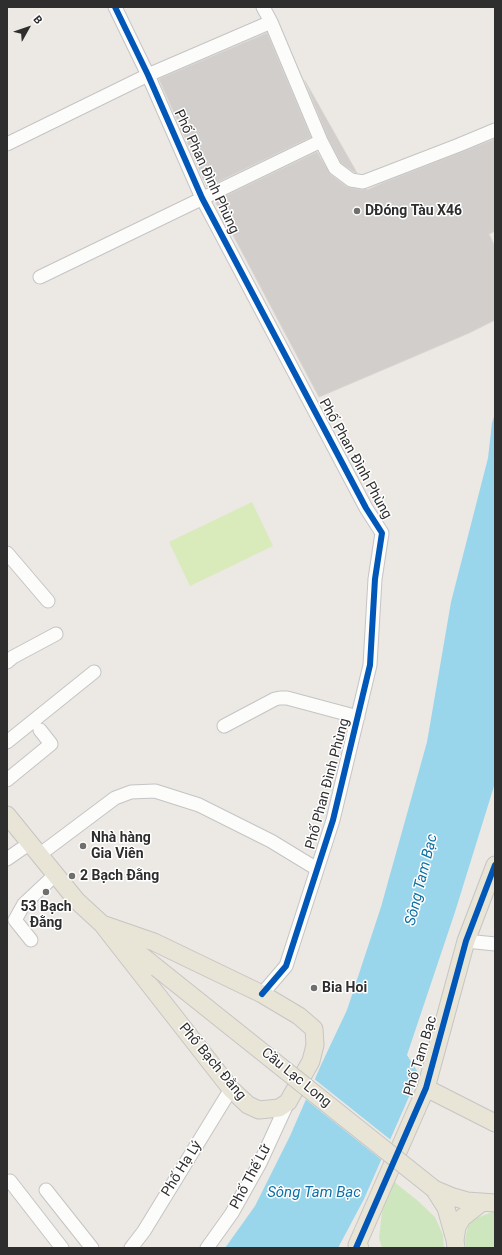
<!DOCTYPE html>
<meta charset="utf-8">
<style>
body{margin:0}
#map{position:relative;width:502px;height:1255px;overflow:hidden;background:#ece8e4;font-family:Roboto,sans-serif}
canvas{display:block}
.frame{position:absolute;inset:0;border:8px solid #2e2e2e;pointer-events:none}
.north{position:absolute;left:8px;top:8px;width:40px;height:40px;-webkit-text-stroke:3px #fff;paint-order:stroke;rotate:50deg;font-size:11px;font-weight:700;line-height:16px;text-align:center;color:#2e2e2e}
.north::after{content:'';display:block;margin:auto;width:14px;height:18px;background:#2e2e2e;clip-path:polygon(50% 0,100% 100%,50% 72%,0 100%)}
</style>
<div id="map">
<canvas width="502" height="1255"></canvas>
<div class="frame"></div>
<div class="north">B</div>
</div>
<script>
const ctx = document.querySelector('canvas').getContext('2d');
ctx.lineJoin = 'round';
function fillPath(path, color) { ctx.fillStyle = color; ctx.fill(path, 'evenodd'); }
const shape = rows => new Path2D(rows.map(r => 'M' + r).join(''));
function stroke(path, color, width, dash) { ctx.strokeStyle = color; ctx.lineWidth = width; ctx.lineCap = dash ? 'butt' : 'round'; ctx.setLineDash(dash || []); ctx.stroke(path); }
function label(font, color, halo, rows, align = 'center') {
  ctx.font = font + ' Roboto,sans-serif'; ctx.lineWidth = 3; ctx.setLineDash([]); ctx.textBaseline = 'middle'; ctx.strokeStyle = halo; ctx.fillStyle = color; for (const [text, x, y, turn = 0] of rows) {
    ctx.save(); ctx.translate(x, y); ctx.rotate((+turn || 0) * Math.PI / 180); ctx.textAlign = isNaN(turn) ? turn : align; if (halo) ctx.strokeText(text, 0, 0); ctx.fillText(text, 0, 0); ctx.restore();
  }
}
fillPath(shape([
 [393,1181,418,1201,435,1217,443,1235,444,1248,382,1248,379,1238,382,1212],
 [495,1211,495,1248,466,1248,465,1240,468,1226,474,1219]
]), '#cee6be');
fillPath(shape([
 [252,502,273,546,190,586,169,542]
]), '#d9eabb');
fillPath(shape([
 [495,413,495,783,455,912,407,1055,419,1074,364,1199,338,1248,225,1248,255,1206,290,1136,321,1065,347,1010,381,907,427,742,451,602,488,458,492,423]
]), '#99d6ec');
fillPath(shape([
 [313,1078,392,1141,383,1161,304,1098]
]), '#ece8e4');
const building = shape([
 [267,33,311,137,207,187,159,79,267,33],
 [305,81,357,173,354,172,341,163,328,138,305,81],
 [495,139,495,231,489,234,495,247,495,320,469,333,319,397,215,201,317,152,330,174,347,187,362,190,366,189,367,190,385,182,495,139]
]);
fillPath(building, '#d1cecb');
stroke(building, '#d7d4d0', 1);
const minor = shape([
 [115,7,148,75,202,198,366,508,382,533,375,579,370,665,333,820,286,966,262,994],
 [321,141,335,168,351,180,363,182,459,145,495,130],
 [7,144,148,75,271,22,263,7],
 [40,277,321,141,271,22],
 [7,553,48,601],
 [7,662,13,657,56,634],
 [224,726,275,699,280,698,287,698,358,717],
 [7,742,94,672],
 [7,780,51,744,40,730],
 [39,855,115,798,131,792,155,791,199,805,271,841,317,869],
 [7,859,30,843],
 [31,940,15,920,24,904,55,875],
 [466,941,495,944],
 [10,1181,62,1248],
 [46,1190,92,1248],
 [131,1248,144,1231,231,1089],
 [207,1248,232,1213,260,1163,288,1102]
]);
const major = shape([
 [7,815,77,901,102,924,157,968],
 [102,924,154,942,262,994,299,1016,314,1029,315,1045,311,1061,288,1102,279,1108,259,1110,248,1105,231,1089,102,924],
 [426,1088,495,1123],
 [434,1189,446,1208,455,1240,456,1248],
 [434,1189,453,1197,467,1201,495,1203],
 [455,1240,457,1227,462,1218,481,1203],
 [360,1248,357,1245,426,1088,466,941,495,865]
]);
stroke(minor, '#c5c4c5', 15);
stroke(major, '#c6c5c4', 19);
stroke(minor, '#fcfcfb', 13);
stroke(major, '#e8e4d6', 17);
const majorBridge = shape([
 [157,968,434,1189]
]);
stroke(majorBridge, '#c6c5c4', 19, []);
stroke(majorBridge, '#e8e4d6', 17);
stroke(shape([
 [115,7,148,75,202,198,366,508,382,533,375,579,370,665,333,820,286,966,262,994],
 [356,1248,426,1088,466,941,495,865]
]), '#0057b8', 6);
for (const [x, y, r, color] of [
 [357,211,4,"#706f6e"],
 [83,846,4,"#706f6e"],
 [72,876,4,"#706f6e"],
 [46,892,4,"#706f6e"],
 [314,988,4,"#706f6e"]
]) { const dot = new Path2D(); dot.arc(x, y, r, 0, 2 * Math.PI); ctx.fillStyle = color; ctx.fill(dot); stroke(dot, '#fff', 1.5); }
label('14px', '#2e2e2e', '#fff', [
 ["Phố Phan Đình Phùng",206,172,65],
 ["Phố Phan Đình Phùng",355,459,61],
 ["Phố Phan Đình Phùng",328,784,-75],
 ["Phố Tam Bạc",421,1056,-73],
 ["Phố Bạch Đằng",212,1062,50],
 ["Cầu Lạc Long",296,1078,39],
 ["Phố Hạ Lý",182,1169,-58],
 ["Phố Thế Lữ",251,1177,-62]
]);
label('bold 14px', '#2e2e2e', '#fff', [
 ["DĐóng Tàu X46",365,211],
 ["Nhà hàng",91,838],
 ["Gia Viên",91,854],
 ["2 Bạch Đằng",80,876],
 ["53 Bạch",46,907,"center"],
 ["Đằng",46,923,"center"],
 ["Bia Hoi",322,988]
], 'left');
label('italic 15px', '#0d6fa3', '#fff', [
 ["Sông Tam Bạc",422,880,-76],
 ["Sông Tam Bạc",314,1193]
]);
</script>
